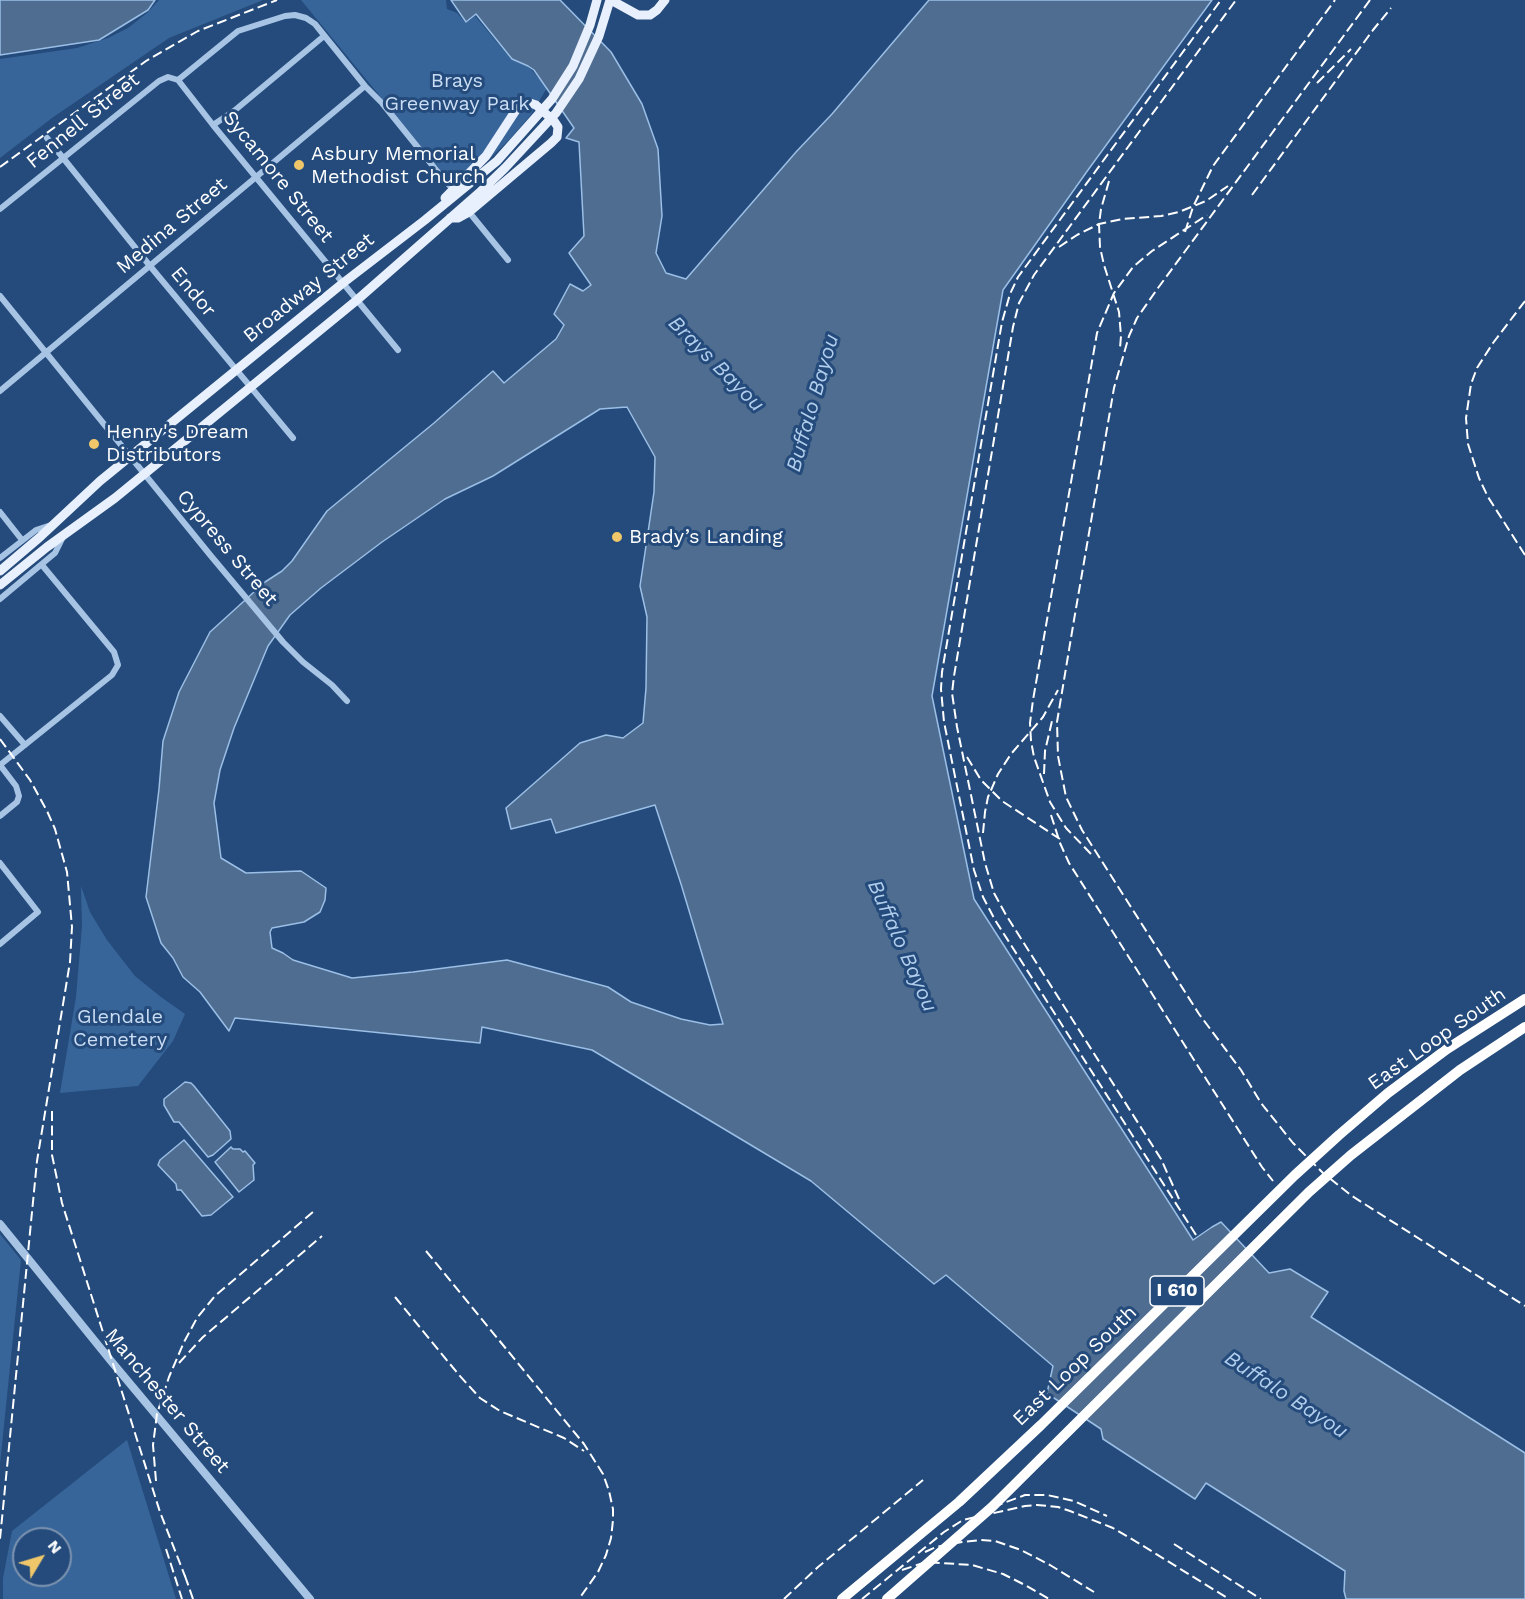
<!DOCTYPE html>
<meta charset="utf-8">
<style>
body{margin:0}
#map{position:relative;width:1525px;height:1599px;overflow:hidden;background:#244b7b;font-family:"Work Sans",sans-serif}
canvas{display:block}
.north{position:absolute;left:12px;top:1527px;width:60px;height:60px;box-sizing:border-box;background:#244b7b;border:2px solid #7c93b0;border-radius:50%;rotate:52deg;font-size:16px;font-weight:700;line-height:24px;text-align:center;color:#fff}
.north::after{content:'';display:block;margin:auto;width:21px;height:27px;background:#efc76a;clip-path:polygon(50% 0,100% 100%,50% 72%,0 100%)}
</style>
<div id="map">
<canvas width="1525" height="1599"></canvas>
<div class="north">N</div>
</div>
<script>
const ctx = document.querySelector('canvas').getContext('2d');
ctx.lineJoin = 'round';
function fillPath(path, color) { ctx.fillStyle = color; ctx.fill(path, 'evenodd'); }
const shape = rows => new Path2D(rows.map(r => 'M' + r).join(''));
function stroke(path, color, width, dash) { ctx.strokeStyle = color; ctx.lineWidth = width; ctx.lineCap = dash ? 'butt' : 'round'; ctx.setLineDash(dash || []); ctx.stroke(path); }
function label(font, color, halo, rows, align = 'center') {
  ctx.font = font + ' "Work Sans",sans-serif'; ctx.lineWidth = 6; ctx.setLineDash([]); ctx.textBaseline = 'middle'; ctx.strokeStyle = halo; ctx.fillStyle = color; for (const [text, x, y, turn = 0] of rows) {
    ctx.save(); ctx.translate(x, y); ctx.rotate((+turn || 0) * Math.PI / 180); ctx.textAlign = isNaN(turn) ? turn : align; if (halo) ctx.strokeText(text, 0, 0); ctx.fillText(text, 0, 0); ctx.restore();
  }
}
fillPath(shape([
 [159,0,263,0,169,38,52,118,0,158,0,59,77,48,108,38,128,28,147,13],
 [301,0,446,0,447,9,457,13,466,23,475,16,511,59,529,67,547,88,530,116,510,139,485,163,471,174,456,178,448,176,443,173],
 [81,886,90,912,107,940,135,976,161,997,185,1014,173,1041,138,1086,60,1093,76,997,82,926],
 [0,1234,21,1260,0,1464],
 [127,1440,176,1599,3,1599,3,1578,12,1531],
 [24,1539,60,1539,60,1575,24,1575]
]), '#376599');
const water = shape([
 [0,0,155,0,148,10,99,40,0,55,0,0],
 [451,0,560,0,611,52,642,104,658,149,662,216,656,253,666,273,686,279,796,152,832,114,929,0,1212,0,1088,170,1003,290,932,696,974,899,1193,1240,1212,1227,1221,1222,1269,1273,1290,1269,1328,1292,1311,1317,1525,1453,1525,1599,1346,1599,1344,1591,1345,1571,1206,1483,1195,1499,1103,1439,1101,1429,1054,1398,1048,1396,1047,1393,1053,1366,946,1275,934,1284,811,1181,592,1050,482,1027,480,1043,235,1018,229,1031,200,992,183,977,173,958,161,943,146,897,159,789,163,741,179,692,210,632,265,582,282,571,292,561,327,511,434,423,493,371,504,383,556,339,564,325,554,314,570,284,583,291,591,285,569,253,584,236,579,142,566,138,574,128,534,70,528,66,512,59,476,14,466,22,451,0],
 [627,407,655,457,654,492,640,586,647,617,646,688,643,723,623,738,606,735,580,743,506,808,511,829,551,819,556,833,655,805,681,884,723,1024,710,1025,681,1019,631,1002,608,987,507,960,413,972,352,978,293,960,283,953,272,948,270,932,272,928,304,922,320,912,325,900,326,888,301,871,246,873,221,858,214,803,220,770,234,728,268,646,290,615,321,588,382,542,445,499,493,476,600,409,627,407],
 [185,1082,191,1083,194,1086,230,1131,231,1139,213,1155,208,1157,179,1122,174,1122,164,1105,164,1099,185,1082],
 [184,1140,233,1197,211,1215,202,1216,181,1190,177,1190,176,1184,158,1165,160,1160,184,1140],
 [231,1147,233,1149,240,1149,243,1152,245,1151,255,1163,253,1165,254,1180,239,1192,215,1162,231,1147]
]);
fillPath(water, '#4f6d90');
stroke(water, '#9bbfe6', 1.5);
stroke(shape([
 [178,80,213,125,398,350],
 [213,125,234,111,324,36],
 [47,138,150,266,293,438],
 [0,209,159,81,168,77,178,80,238,31,285,16,295,15,306,18,315,24,365,86,382,103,445,181,453,189],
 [469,212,508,260],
 [0,296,211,556,283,642,303,662,332,685,347,701],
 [0,391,365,86],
 [0,512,22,540],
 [0,558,36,530,51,525],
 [0,599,55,553,63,537],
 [0,716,25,745],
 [0,765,112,675,118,665,114,652,42,565],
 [0,765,16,786,19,796,17,802,0,816],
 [0,863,38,912,0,944]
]), '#a7c4e5', 6);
stroke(shape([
 [0,1224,111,1361,310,1599]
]), '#a7c4e5', 8);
stroke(shape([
 [611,0,638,15,650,15,657,10,665,0],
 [445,198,486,156,516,110,523,104,530,103,536,105,554,121,558,127,557,137,551,143,469,212,458,218,450,218],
 [0,571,40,537,100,481,343,283,425,220,497,161,552,99,573,66,590,25,597,0],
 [0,585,47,547,115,498,357,300,479,193,505,168,556,113,579,79,599,36,610,0]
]), '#e7f0fc', 9);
stroke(shape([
 [842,1599,959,1502,1041,1425,1295,1175,1339,1135,1388,1093,1447,1049,1525,999],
 [887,1599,992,1507,1309,1192,1351,1155,1460,1070,1525,1027]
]), '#fff', 10);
stroke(shape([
 [1370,0,1158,288,1137,318,1129,336,1114,388,1074,620,1057,722,1058,756,1066,797,1082,830,1199,1014,1241,1070,1261,1103,1293,1143,1323,1173,1352,1196,1525,1306],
 [1317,83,1351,49],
 [0,167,146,61,198,31,277,0],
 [1109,181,1101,209,1099,224,1100,247,1104,265,1119,312,1121,336,1120,348],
 [1252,195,1373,30,1391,8],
 [1185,232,1193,207,1213,166,1335,0],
 [1059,247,1077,235,1099,224,1123,219,1161,216,1179,212,1206,201,1228,186],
 [1525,301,1493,343,1477,368,1471,384,1466,418,1468,444,1479,478,1488,497,1525,555],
 [0,739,30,780,47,811,55,829,67,872,72,927,70,962,37,1161,0,1539],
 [967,757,981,780,1002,801,1060,839],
 [1044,774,1045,751,1052,721],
 [1051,815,1060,843,1069,863,1262,1167,1273,1181],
 [983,833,985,812,988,797,998,774,1011,754,1043,717,1058,690],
 [1091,854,1066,828,1050,802,1034,757,1031,741,1030,723,1033,700,1097,333,1114,293,1133,267,1152,251,1207,215],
 [52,1111,52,1155,62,1203,160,1512,188,1584],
 [1179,1199,1161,1159,1006,915,994,893,985,863,957,727,952,693,954,676,1013,327,1019,303,1034,275,1236,0],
 [1196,1235,995,920,983,897,974,870,944,722,941,689,942,672,1002,322,1010,294,1018,277,1029,262,1221,0],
 [426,1251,584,1444,603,1474,609,1491,613,1509,613,1520,611,1538,606,1555,598,1572,579,1599],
 [395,1297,459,1375,480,1398,500,1411,564,1438,584,1451],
 [179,1363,203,1337,322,1236],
 [156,1481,153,1445,157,1414,169,1377,184,1342,197,1318,215,1296,313,1212],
 [993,1507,1025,1495,1047,1495,1074,1501,1107,1516],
 [1174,1544,1261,1599],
 [166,1549,182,1599],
 [925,1552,936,1547,962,1542,981,1540,995,1541,1021,1550,1050,1565,1094,1592],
 [902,1570,926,1562,972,1565,1003,1574,1025,1585,1049,1599],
 [185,1576,193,1599],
 [784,1599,818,1567,923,1480],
 [862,1599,944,1532,963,1520,1025,1506,1037,1505,1058,1507,1070,1511,1113,1528,1140,1544,1229,1599]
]), '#fff', 2, [10, 4.5]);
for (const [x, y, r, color] of [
 [299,165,6,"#efc76a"],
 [94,444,6,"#efc76a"],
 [617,537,6,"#efc76a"]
]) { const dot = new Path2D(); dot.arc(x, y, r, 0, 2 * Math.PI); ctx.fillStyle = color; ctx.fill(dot); stroke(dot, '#244b7b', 2); }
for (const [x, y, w] of [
 [1177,1291,54]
]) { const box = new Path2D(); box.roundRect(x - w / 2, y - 15, w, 30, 4.5); ctx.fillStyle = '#244b7b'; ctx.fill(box); stroke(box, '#fff', 1.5); }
label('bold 18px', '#fff', null, [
 ["I 610",1177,1291]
]);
label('20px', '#caddf4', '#244b7b', [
 ["Brays",457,81],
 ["Greenway Park",457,104],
 ["Glendale",120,1017],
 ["Cemetery",120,1040]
]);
label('20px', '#fff', '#244b7b', [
 ["Fennell Street",83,121,-39],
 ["Sycamore Street",278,177,51],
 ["Medina Street",172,226,-40],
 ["Broadway Street",309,288,-39],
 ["Endor",193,292,50],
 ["Cypress Street",227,548,50],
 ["East Loop South",1437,1039,-35],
 ["East Loop South",1075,1366,-44],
 ["Manchester Street",167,1401,50]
]);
label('20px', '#fff', '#244b7b', [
 ["Asbury Memorial",311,154],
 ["Methodist Church",311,177],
 ["Henry's Dream",106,432],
 ["Distributors",106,455],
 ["Brady’s Landing",629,537]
], 'left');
label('italic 21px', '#b2ceed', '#244b7b', [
 ["Brays Bayou",716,364,45],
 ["Buffalo Bayou",813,403,-74],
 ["Buffalo Bayou",902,946,66],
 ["Buffalo Bayou",1286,1395,33]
]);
</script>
